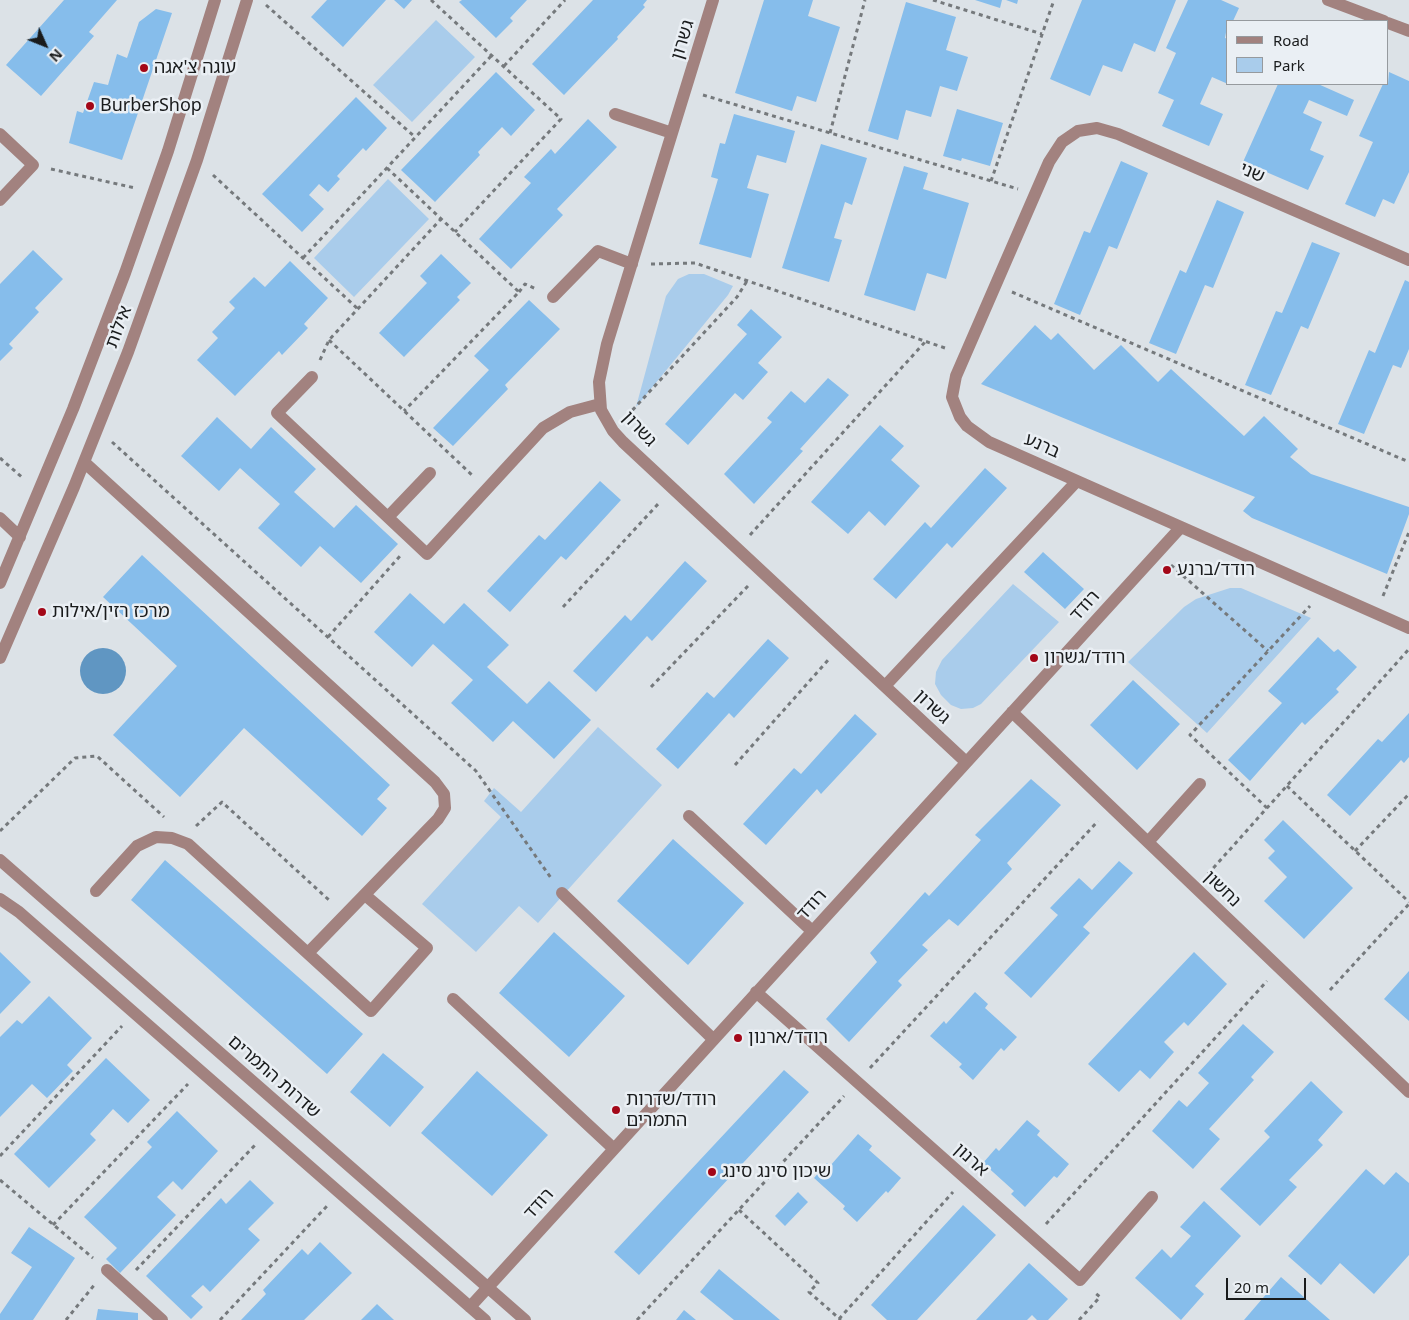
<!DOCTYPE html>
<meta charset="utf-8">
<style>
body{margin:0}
#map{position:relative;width:1409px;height:1320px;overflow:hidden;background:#dce2e7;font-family:"Noto Sans",sans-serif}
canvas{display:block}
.legend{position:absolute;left:1226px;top:20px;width:162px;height:65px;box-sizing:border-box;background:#eaeff4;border:1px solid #969a9e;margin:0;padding:6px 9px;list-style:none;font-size:15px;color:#191b1c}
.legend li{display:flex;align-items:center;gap:10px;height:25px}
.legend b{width:25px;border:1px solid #969a9e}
.north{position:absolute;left:20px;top:20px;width:50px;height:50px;-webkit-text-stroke:4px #eaeff4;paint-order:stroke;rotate:134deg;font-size:14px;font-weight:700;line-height:20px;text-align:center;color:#191b1c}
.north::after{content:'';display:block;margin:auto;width:18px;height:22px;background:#191b1c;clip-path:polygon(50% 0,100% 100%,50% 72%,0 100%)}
.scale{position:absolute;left:1226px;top:1278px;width:80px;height:22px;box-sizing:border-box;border:2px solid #191b1c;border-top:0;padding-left:6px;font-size:15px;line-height:18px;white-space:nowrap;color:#191b1c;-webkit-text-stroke:4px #eaeff4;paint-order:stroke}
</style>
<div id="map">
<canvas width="1409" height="1320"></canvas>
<ul class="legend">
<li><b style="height:6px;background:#a2827f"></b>Road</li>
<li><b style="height:14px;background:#a9cceb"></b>Park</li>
</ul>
<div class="north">N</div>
<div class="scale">20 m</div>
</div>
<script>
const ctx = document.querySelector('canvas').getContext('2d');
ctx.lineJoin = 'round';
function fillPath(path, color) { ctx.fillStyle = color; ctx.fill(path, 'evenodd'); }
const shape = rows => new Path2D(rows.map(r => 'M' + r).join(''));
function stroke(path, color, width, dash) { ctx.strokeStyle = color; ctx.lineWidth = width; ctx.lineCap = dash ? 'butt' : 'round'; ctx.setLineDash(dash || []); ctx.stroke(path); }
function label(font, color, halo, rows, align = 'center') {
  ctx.font = font + ' "Noto Sans","Noto Sans Hebrew",sans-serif'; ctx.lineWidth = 5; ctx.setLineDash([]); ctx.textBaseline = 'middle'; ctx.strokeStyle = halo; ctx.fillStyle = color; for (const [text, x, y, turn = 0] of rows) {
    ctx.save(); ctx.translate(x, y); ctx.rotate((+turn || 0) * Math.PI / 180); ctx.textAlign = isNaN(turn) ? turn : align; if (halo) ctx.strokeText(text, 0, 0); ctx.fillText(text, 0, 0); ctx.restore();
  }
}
fillPath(shape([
 [436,20,475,57,412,122,373,85],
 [388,179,429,219,354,297,314,258],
 [689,274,704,274,733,286,728,295,636,407,666,296,678,279],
 [1013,584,1059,622,981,704,973,708,961,709,951,705,941,695,935,684,936,672,942,660],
 [1230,588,1241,588,1311,618,1207,733,1128,662,1184,607,1196,599],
 [598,727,662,785,538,923,519,906,476,952,422,904,501,817,484,801,494,788,521,812]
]), '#a9cceb');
fillPath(shape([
 '80 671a23 23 0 1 1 46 0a23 23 0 1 1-46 0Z'
]), '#6096c2');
fillPath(shape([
 [64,0,117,0,89,32,94,36,41,96,6,65],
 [327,0,386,0,343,47,311,17],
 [394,0,412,0,404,9],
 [462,0,527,0,510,18,513,21,496,38,459,2],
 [593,0,647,0,643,5,645,7,617,37,618,39,564,95,532,64],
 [764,0,813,0,808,16,840,27,816,102,797,96,792,111,735,93],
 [975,0,1002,0,1000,8],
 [1006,0,1018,0,1017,4],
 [1082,0,1176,0,1155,52,1134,43,1122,72,1103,65,1090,96,1050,79],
 [1188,0,1221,0,1239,8,1233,21,1228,21,1225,38,1228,39,1228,84,1212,77,1200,104,1223,114,1209,146,1162,126,1174,100,1158,93,1176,53,1166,48],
 [906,2,956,17,946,50,968,57,957,91,940,86,931,117,906,110,898,140,868,131],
 [156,9,172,13,122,160,69,143,77,111,83,113,94,82,108,85,117,54,127,58,139,22],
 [496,72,535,110,511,136,502,127,478,152,480,155,435,202,401,170],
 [1389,72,1409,81,1409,172,1394,204,1383,199,1375,217,1345,204,1373,142,1359,136,1383,84,1388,84],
 [1278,84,1318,84,1354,100,1347,116,1309,100,1303,113,1322,122,1310,150,1324,156,1308,190,1243,162],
 [356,97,387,128,366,151,363,148,337,176,340,179,328,192,319,184,309,195,324,209,302,232,262,194],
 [957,109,1003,123,990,166,962,158,961,161,943,156],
 [734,114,795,131,786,163,757,155,747,188,769,194,751,258,699,244,718,179,711,177,720,143,725,144],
 [588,119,617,147,557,209,563,215,511,269,479,239,531,183,524,177,551,149,555,154],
 [821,144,867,158,852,205,845,202,834,238,842,240,829,282,782,268],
 [1121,161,1148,173,1117,249,1109,246,1080,315,1054,304,1084,231,1090,233],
 [904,166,928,173,923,189,969,203,946,279,927,273,915,311,864,295],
 [1217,200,1244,212,1213,288,1205,285,1176,354,1149,343,1180,270,1186,273],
 [1312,242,1340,253,1308,329,1301,326,1271,395,1245,385,1276,311,1282,313],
 [33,250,63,279,35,308,39,312,9,344,13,348,0,361,0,284],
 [441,254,471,283,457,297,460,300,404,357,379,333,427,283,420,276],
 [290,261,328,298,304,324,308,328,282,355,279,351,235,396,197,360,218,338,212,332,235,308,229,302,254,277,265,287],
 [1405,280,1409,282,1409,349,1401,368,1393,365,1364,434,1338,424,1369,350,1375,353],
 [529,300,560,329,505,385,508,389,453,446,433,428,489,370,474,356],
 [751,309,782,337,758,363,768,372,743,400,735,393,688,445,665,424,747,334,737,325],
 [1035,325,1051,340,1058,333,1094,370,1121,345,1158,382,1171,369,1244,436,1264,416,1298,449,1290,457,1311,474,1409,507,1409,514,1387,574,1252,518,1243,511,1255,497,981,384],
 [828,378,849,395,800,449,803,451,754,504,724,474,772,422,767,418,791,391,805,403],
 [217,417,251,449,271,427,316,469,294,492,334,528,356,505,398,544,361,583,320,546,301,567,258,528,280,504,240,468,219,491,181,456],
 [880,425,904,446,891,460,920,486,885,526,869,511,848,534,811,502],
 [985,468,1007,488,952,548,947,543,896,599,873,579,925,522,931,528],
 [600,481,621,500,566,560,561,556,510,612,487,591,539,535,545,540],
 [1043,552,1084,589,1065,609,1024,572],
 [142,555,390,785,377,799,387,808,362,836,244,728,180,797,113,735,177,666,103,597],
 [685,561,707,581,652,641,647,636,596,692,573,671,625,615,631,621],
 [410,593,444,624,464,603,509,645,487,667,527,704,549,681,591,720,554,759,513,721,493,742,451,703,473,680,433,644,412,667,374,632],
 [1318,637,1334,652,1338,649,1357,667,1336,689,1339,692,1305,725,1302,722,1250,781,1228,760,1282,703,1268,691],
 [768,639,789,658,734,718,729,713,678,769,656,749,707,692,714,698],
 [1133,680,1180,724,1137,770,1090,725],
 [1409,713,1409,757,1404,763,1401,760,1350,816,1327,795,1378,739,1382,742],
 [855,714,877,734,821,794,817,789,766,845,743,824,794,768,801,774],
 [1031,779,1061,805,1007,863,1012,869,958,926,949,919,922,945,928,950,898,981,902,985,849,1042,826,1019,877,962,870,953,925,892,929,896,981,840,975,835],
 [1283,820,1353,888,1304,939,1264,901,1287,877,1268,858,1275,851,1264,840],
 [673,839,744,903,688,965,617,901],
 [165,860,363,1034,327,1074,131,900],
 [1119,861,1133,873,1083,927,1090,933,1031,998,1004,973,1058,915,1050,908,1079,878,1092,890],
 [554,932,625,996,569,1057,499,993],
 [0,952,31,982,0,1014],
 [1194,952,1227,984,1188,1026,1184,1022,1164,1042,1174,1052,1150,1079,1140,1070,1119,1092,1088,1064],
 [1409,971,1409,1021,1384,999],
 [975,992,988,1004,985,1008,1017,1037,1004,1051,1001,1048,973,1080,959,1067,962,1064,930,1036,944,1021,946,1024],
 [49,996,92,1038,67,1065,73,1071,47,1098,32,1084,0,1117,0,1037,17,1020,22,1024],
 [1243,1024,1274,1052,1251,1077,1254,1080,1209,1129,1220,1139,1193,1169,1152,1131,1179,1100,1187,1107,1209,1083,1198,1073],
 [383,1053,424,1087,390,1127,350,1092],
 [106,1058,150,1100,128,1123,113,1109,90,1134,96,1140,49,1188,14,1154],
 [784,1070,809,1092,639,1275,614,1252],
 [477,1071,548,1135,492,1196,421,1133],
 [1311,1081,1343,1112,1318,1140,1323,1145,1289,1180,1297,1187,1260,1226,1220,1189,1270,1137,1264,1131],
 [177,1111,218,1151,182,1190,173,1181,157,1197,176,1215,120,1273,106,1259,117,1248,84,1217,152,1147,147,1142],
 [1027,1120,1040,1131,1037,1135,1069,1164,1057,1178,1054,1176,1025,1207,1011,1194,1014,1191,983,1163,996,1148,999,1151],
 [858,1134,872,1146,869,1150,901,1178,888,1193,886,1191,857,1222,843,1209,845,1206,814,1178,827,1163,830,1166],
 [1366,1169,1384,1185,1396,1172,1409,1183,1409,1255,1374,1294,1340,1263,1321,1285,1288,1256],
 [250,1180,274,1203,248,1229,260,1240,210,1292,203,1285,191,1296,203,1307,191,1319,146,1276,221,1198,226,1204],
 [798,1192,808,1202,785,1226,775,1216],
 [1204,1201,1241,1236,1195,1286,1204,1294,1181,1320,1135,1278,1162,1249,1171,1258,1191,1236,1180,1227],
 [963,1205,996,1235,917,1320,887,1320,871,1305],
 [29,1227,75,1258,33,1320,0,1320,0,1314,32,1267,11,1253],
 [320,1242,352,1273,304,1320,241,1320,266,1294,263,1290,302,1249,308,1255],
 [1029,1263,1068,1299,1048,1320,1037,1320,1032,1315,1027,1320,976,1320],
 [719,1269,780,1320,734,1320,700,1292],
 [1281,1277,1330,1320,1244,1320],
 [377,1304,394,1320,361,1320],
 [98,1309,138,1313,138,1320,96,1320],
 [684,1310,696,1320,676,1320]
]), '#86bdeb');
stroke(shape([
 [431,0,561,119,455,232],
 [933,0,1042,34],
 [266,5,415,137],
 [504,66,565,0],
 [703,95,1018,189],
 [830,133,865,0],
 [387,168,519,292,404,411],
 [51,169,135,188],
 [213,175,358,309],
 [991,181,1054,0],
 [303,258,492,55],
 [651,264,695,263,948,349],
 [519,292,525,284,536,289],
 [1012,292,1409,462],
 [329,340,472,475],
 [320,360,329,340,441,219],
 [627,416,737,297,747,281],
 [112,442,476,771,551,878],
 [0,458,24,479],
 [750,535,925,342],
 [1171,565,1268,651],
 [1383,596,1409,532],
 [563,607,659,503],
 [328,637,401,555],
 [651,687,748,586],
 [735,765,829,659],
 [1287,786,1409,902],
 [1267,808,1190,735,1310,606],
 [196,826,222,802,330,901],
 [0,831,75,758,97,756,164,817],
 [1355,851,1409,794],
 [1208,874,1409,649],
 [1330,990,1409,904],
 [870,1068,1098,821],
 [0,1156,122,1026],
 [0,1180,93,1258],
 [739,1210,818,1283,809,1292,841,1320],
 [1046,1224,1267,981],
 [53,1225,188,1084],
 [136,1270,256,1144],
 [839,1319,953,1192],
 [66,1320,95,1284],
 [220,1320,327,1206],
 [637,1320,844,1096],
 [1079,1320,1100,1297,1094,1292]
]), '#75797c', 3, [4, 4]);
stroke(shape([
 [713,0,607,344,599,382,601,410,613,431,623,442,966,762],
 [1328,0,1384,21],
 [1388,23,1409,31],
 [615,114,672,133],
 [0,134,33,165,0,200],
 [1409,260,1118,134,1097,128,1078,131,1062,142,1049,162,956,376,952,397,960,417,967,426,989,442,1409,628],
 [553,297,598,251,632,264],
 [312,377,277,413,427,554,543,428,570,412,600,404],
 [84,462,435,782,444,794,445,808,438,819,308,953],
 [388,517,430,473],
 [0,518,20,537],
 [0,583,73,409,125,273,168,151,215,0],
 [0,658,74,487,128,352,197,160,247,0],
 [885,686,1077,481],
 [1012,712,1409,1092],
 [689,816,812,931],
 [1148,842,1200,784],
 [0,860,525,1320],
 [96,891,137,846,156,837,172,838,188,844,371,1011,427,948,365,895],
 [562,893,713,1039],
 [0,899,19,912,485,1320],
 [756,992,1080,1280,1152,1197],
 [453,999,614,1149],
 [107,1270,162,1320],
 [470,1307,1181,527]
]), '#a2827f', 12);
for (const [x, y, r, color] of [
 [144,68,5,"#a30718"],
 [90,106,5,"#a30718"],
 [1167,570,5,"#a30718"],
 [42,612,5,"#a30718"],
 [1034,658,5,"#a30718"],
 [738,1038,5,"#a30718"],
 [616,1110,5,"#a30718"],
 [712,1172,5,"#a30718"]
]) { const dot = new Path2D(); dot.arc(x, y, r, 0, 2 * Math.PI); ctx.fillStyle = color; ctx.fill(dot); stroke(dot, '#eaeff4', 2); }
label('18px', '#191b1c', '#eaeff4', [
 ["גשרון",683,40,-73],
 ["שני",1252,173,23],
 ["אילות",119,327,-69],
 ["גשרון",639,429,47],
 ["ברנע",1042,446,24],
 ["רודד",1085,606,-48],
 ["גשרון",932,707,43],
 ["נחשון",1222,889,44],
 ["רודד",812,905,-48],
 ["שדרות התמרים",274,1077,41],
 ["ארנון",971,1160,42],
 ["רודד",539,1204,-48]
]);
label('18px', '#191b1c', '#eaeff4', [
 ["עוגה צ'אגה",154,68],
 ["BurberShop",100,106],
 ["רודד/ברנע",1177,570],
 ["מרכז רזין/אילות",52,612],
 ["רודד/גשרון",1044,658],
 ["רודד/ארנון",748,1038],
 ["רודד/שדרות",626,1100],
 ["התמרים",626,1121],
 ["שיכון סינג סינג",722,1172]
], 'left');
</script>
